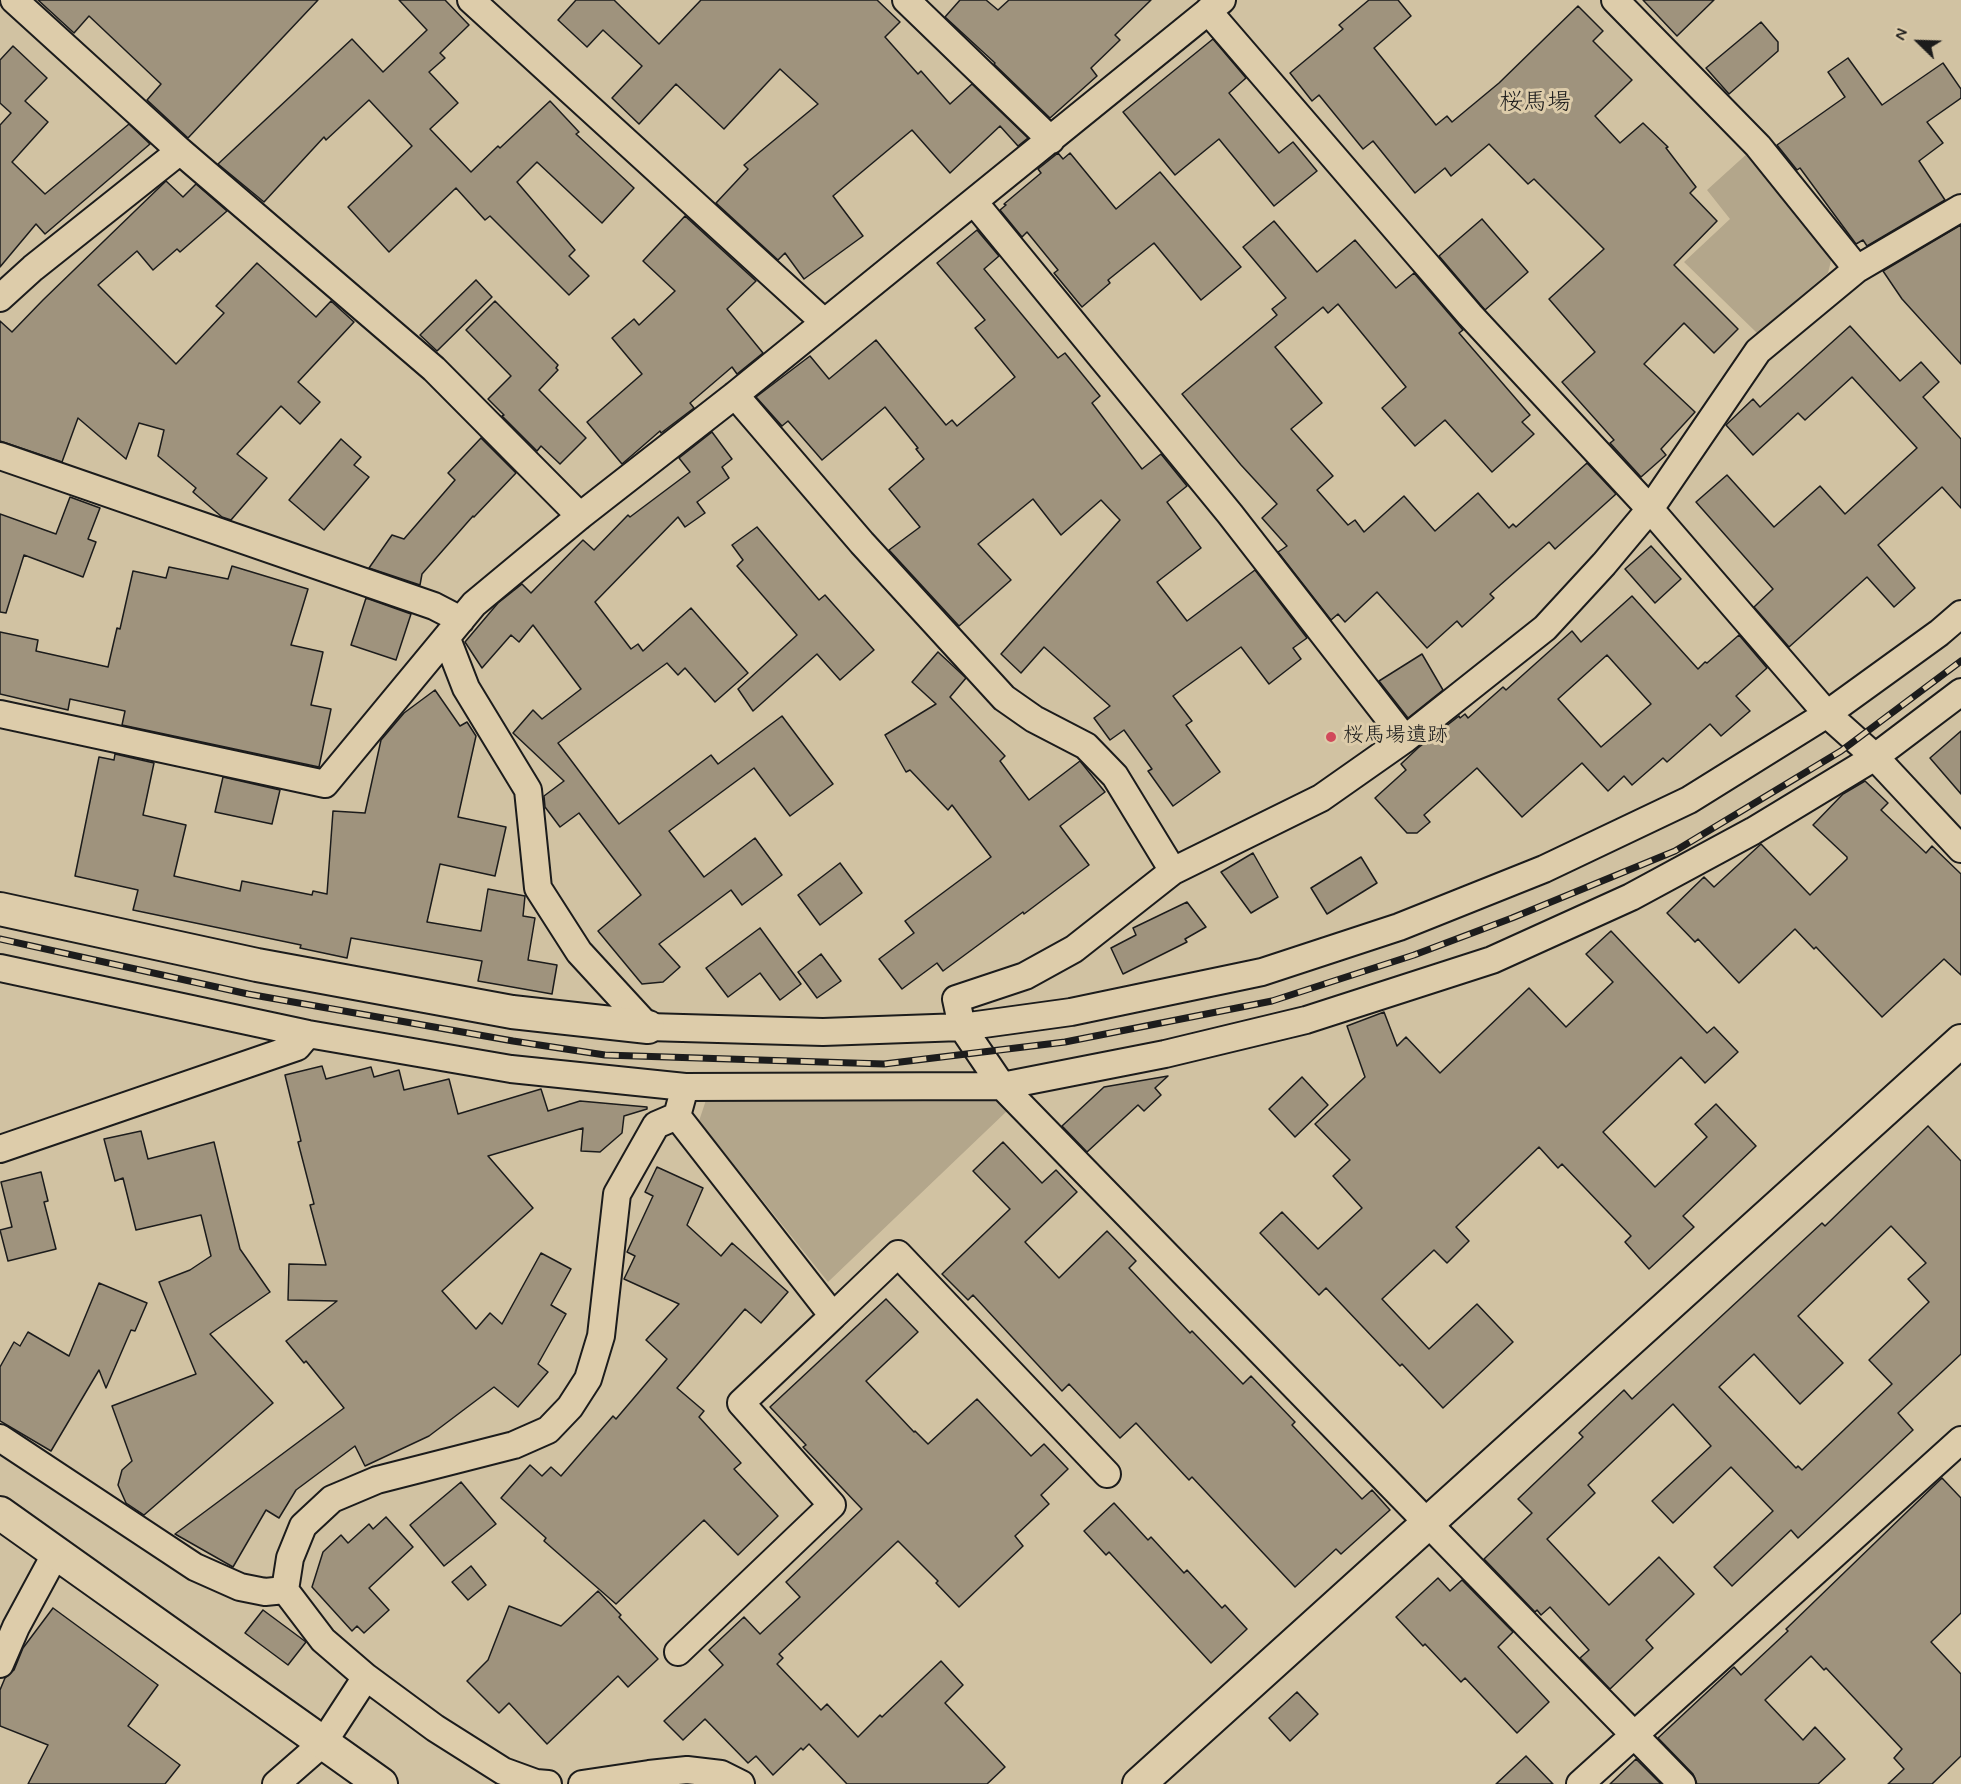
<!DOCTYPE html>
<meta charset="utf-8">
<style>
body{margin:0}
#map{position:relative;width:1961px;height:1784px;overflow:hidden;background:#d1c2a2;font-family:Mynerve,sans-serif}
canvas{display:block}
.north{position:absolute;left:1889px;top:12px;width:60px;height:60px;-webkit-text-stroke:4px #dca;paint-order:stroke;rotate:293deg;font-size:16px;font-weight:700;line-height:24px;text-align:center;color:#1c1c1c}
.north::after{content:'';display:block;margin:auto;width:21px;height:27px;background:#1c1c1c;clip-path:polygon(50% 0,100% 100%,50% 72%,0 100%)}
</style>
<div id="map">
<canvas width="1961" height="1784"></canvas>
<div class="north">N</div>
</div>
<script>
const ctx = document.querySelector('canvas').getContext('2d');
ctx.lineJoin = 'round';
function fillPath(path, color) { ctx.fillStyle = color; ctx.fill(path, 'evenodd'); }
const shape = rows => new Path2D(rows.map(r => 'M' + r).join(''));
function stroke(path, color, width, dash) { ctx.strokeStyle = color; ctx.lineWidth = width; ctx.lineCap = dash ? 'butt' : 'round'; ctx.setLineDash(dash || []); ctx.stroke(path); }
function label(font, color, halo, rows, align = 'center') {
  ctx.font = font + ' Mynerve,"Klee One",sans-serif'; ctx.lineWidth = 6; ctx.setLineDash([]); ctx.textBaseline = 'middle'; ctx.strokeStyle = halo; ctx.fillStyle = color; for (const [text, x, y, turn = 0] of rows) {
    ctx.save(); ctx.translate(x, y); ctx.rotate((+turn || 0) * Math.PI / 180); ctx.textAlign = isNaN(turn) ? turn : align; if (halo) ctx.strokeText(text, 0, 0); ctx.fillText(text, 0, 0); ctx.restore();
  }
}
fillPath(shape([
 [1749,152,1832,257,1828,273,1757,333,1684,262,1730,219,1707,190],
 [994,1097,1007,1111,828,1282,699,1121,706,1100]
]), '#b3a68b');
const building = shape([
 [38,0,318,0,188,138,147,100,161,84,89,16,74,33,38,0],
 [399,0,445,0,469,25,440,53,445,58,429,72,458,103,430,129,471,172,498,146,500,148,550,101,579,132,576,134,634,188,602,223,537,162,517,182,575,250,569,256,589,276,569,295,490,216,485,220,456,188,389,252,348,207,412,146,369,100,326,140,324,137,264,202,218,164,352,39,383,72,427,30,399,0],
 [576,0,614,0,659,44,701,0,877,0,900,22,885,37,918,74,921,71,950,104,972,84,1028,138,1018,146,1000,126,950,173,912,130,833,196,863,236,804,279,785,253,778,260,716,203,748,169,744,165,818,104,780,69,724,129,676,84,639,124,612,98,642,66,603,30,587,47,558,20,576,0],
 [960,0,986,0,998,10,1009,0,1151,0,1115,35,1120,40,1091,68,1097,76,1050,118,994,64,995,63,945,17,960,0],
 [1369,0,1398,0,1411,16,1374,48,1436,125,1447,116,1452,122,1499,83,1578,6,1603,31,1593,41,1632,80,1595,116,1620,143,1643,123,1668,147,1666,148,1696,187,1690,193,1717,221,1674,265,1738,329,1714,353,1684,323,1644,364,1695,412,1661,449,1666,455,1641,477,1610,443,1614,440,1562,382,1595,352,1549,299,1604,249,1534,179,1528,184,1489,144,1451,176,1445,168,1415,193,1373,141,1363,149,1319,95,1312,101,1290,73,1343,29,1339,25,1369,0],
 [1643,0,1714,0,1677,36,1643,0],
 [1761,22,1778,42,1778,51,1729,94,1706,68,1761,22],
 [1213,39,1246,78,1229,93,1279,153,1293,142,1317,171,1274,206,1219,139,1175,175,1123,112,1213,39],
 [13,46,47,78,25,101,48,122,12,162,45,194,129,124,150,144,45,234,36,224,0,267,0,125,11,113,0,103,0,60,13,46],
 [1848,58,1882,105,1943,63,1961,89,1961,98,1927,122,1943,143,1919,161,1945,200,1867,246,1863,240,1856,244,1800,168,1797,170,1777,145,1845,97,1828,72,1848,58],
 [1058,153,1063,159,1070,153,1116,209,1160,172,1241,267,1201,300,1154,243,1108,280,1110,283,1082,307,1054,273,1058,270,1027,232,1022,237,1000,210,1006,205,1004,204,1041,173,1038,169,1058,153],
 [166,181,183,197,196,184,227,211,180,252,177,249,153,270,137,251,98,285,176,364,224,313,216,306,257,263,316,317,331,301,354,322,298,382,320,402,300,424,281,406,237,454,267,478,231,520,222,517,193,492,196,488,158,456,164,430,139,423,126,459,78,418,62,462,0,441,0,321,12,332,43,300,166,181],
 [685,216,756,281,727,309,763,353,737,374,732,367,690,403,694,408,661,433,660,431,622,464,587,422,642,374,612,338,634,319,639,325,675,291,643,261,685,216],
 [1482,219,1528,272,1485,310,1439,256,1482,219],
 [1274,221,1317,272,1355,240,1396,288,1414,273,1463,330,1459,333,1530,415,1522,422,1534,434,1492,472,1445,420,1415,446,1382,408,1406,387,1338,304,1328,313,1323,307,1275,347,1322,403,1291,429,1333,476,1317,490,1348,525,1355,520,1364,532,1404,496,1435,531,1478,493,1509,528,1513,524,1516,527,1587,463,1616,494,1555,549,1549,542,1490,594,1494,598,1462,627,1457,621,1427,648,1377,592,1345,622,1338,614,1331,620,1278,552,1287,546,1262,518,1277,504,1241,465,1182,394,1277,315,1272,309,1286,298,1243,247,1274,221],
 [1961,225,1961,364,1902,299,1883,271,1961,225],
 [977,230,999,256,984,269,1058,358,1065,353,1100,396,1092,403,1142,469,1161,454,1187,486,1167,502,1201,548,1157,582,1187,621,1255,570,1307,638,1293,648,1301,659,1269,684,1241,647,1173,696,1192,721,1186,725,1220,772,1173,806,1148,771,1152,769,1124,730,1110,740,1094,718,1110,706,1044,647,1021,673,1001,654,1120,520,1101,500,1061,535,1033,499,978,544,1011,580,959,626,889,550,920,527,889,489,924,459,916,449,918,448,885,407,822,460,788,421,782,426,756,397,810,356,829,379,876,340,946,425,952,420,957,426,1015,377,975,328,985,320,937,263,977,230],
 [476,280,492,297,437,351,420,335,476,280],
 [495,301,558,365,556,368,558,370,539,390,586,438,560,464,541,446,537,451,502,416,504,415,488,399,511,376,466,330,495,301],
 [1850,326,1900,381,1921,362,1939,382,1923,397,1961,439,1961,508,1942,487,1878,545,1915,588,1894,607,1867,577,1789,647,1754,607,1773,589,1696,502,1727,475,1774,527,1820,486,1845,514,1917,448,1852,377,1805,420,1798,413,1753,455,1726,425,1753,399,1760,407,1850,326],
 [712,432,732,459,722,467,729,478,697,502,705,513,685,527,678,517,595,602,631,649,638,644,643,651,691,608,748,673,715,702,685,668,678,675,667,663,558,743,619,824,711,755,718,764,782,716,833,784,790,816,754,768,669,831,704,877,755,838,782,875,742,905,731,890,659,944,680,967,663,982,642,984,598,931,641,895,579,813,560,827,545,807,544,796,564,781,513,733,533,710,542,719,581,689,533,625,519,642,511,635,482,668,465,642,498,603,522,584,531,593,583,540,594,550,628,515,630,517,690,472,679,458,712,432],
 [481,438,516,473,474,517,473,516,422,574,420,585,369,568,392,535,404,539,455,480,448,473,481,438],
 [341,439,361,457,354,465,369,477,324,530,289,500,341,439],
 [70,497,100,508,88,539,96,542,83,577,24,555,6,613,0,612,0,514,56,534,70,497],
 [757,527,819,600,825,595,874,650,840,680,817,654,753,711,738,689,797,635,737,566,743,560,732,545,757,527],
 [1651,546,1681,579,1655,603,1625,569,1651,546],
 [232,566,308,589,291,645,323,652,311,705,331,709,319,767,122,725,125,711,70,699,68,710,0,694,0,632,38,640,36,651,108,667,117,628,120,629,133,571,166,578,169,567,228,579,232,566],
 [1632,596,1698,669,1705,662,1707,663,1739,635,1767,668,1736,696,1750,711,1721,736,1710,724,1667,762,1663,758,1632,785,1624,776,1608,791,1582,763,1522,817,1477,768,1424,815,1430,822,1417,833,1407,833,1375,798,1406,770,1401,764,1418,748,1459,716,1460,718,1465,714,1468,718,1503,687,1506,690,1572,631,1581,642,1632,596],
 [1607,655,1651,704,1601,747,1558,699,1607,655],
 [366,598,411,614,396,660,351,645,366,598],
 [938,652,966,678,950,697,1005,756,1000,761,1029,800,1080,761,1105,792,1060,826,1089,865,1024,914,1023,912,943,971,937,963,902,989,879,959,914,933,905,921,991,857,952,805,948,810,910,770,906,772,885,735,936,704,912,682,938,652],
 [1422,654,1443,690,1408,718,1379,681,1422,654],
 [435,690,460,726,467,722,476,736,458,817,506,827,495,876,440,864,427,922,481,931,488,889,525,896,523,916,535,918,528,960,557,965,552,994,478,981,482,961,351,938,347,958,300,948,301,945,133,910,138,890,75,876,99,757,114,760,115,754,154,763,143,815,186,825,174,876,240,891,242,881,312,895,313,891,327,894,333,811,365,813,381,740,404,713,435,690],
 [1961,731,1961,794,1930,758,1961,731],
 [223,777,280,790,272,824,215,812,223,777],
 [1865,781,1888,803,1881,810,1926,853,1932,846,1961,874,1961,975,1944,959,1882,1017,1816,947,1814,949,1795,929,1739,983,1698,939,1695,942,1667,913,1704,877,1714,887,1761,844,1810,895,1847,859,1847,857,1813,825,1843,794,1865,781],
 [1253,853,1278,897,1251,913,1221,872,1253,853],
 [1361,857,1377,883,1327,914,1311,888,1361,857],
 [840,863,862,893,820,925,798,895,840,863],
 [1187,902,1206,927,1185,939,1187,942,1123,974,1111,948,1136,935,1133,928,1187,902],
 [760,928,801,984,780,1000,760,973,728,997,706,968,760,928],
 [1611,931,1707,1033,1714,1027,1738,1052,1705,1083,1681,1057,1603,1132,1655,1187,1707,1137,1695,1124,1716,1104,1756,1146,1683,1216,1694,1227,1649,1269,1625,1242,1631,1236,1562,1164,1558,1168,1539,1147,1456,1227,1469,1241,1447,1263,1434,1250,1382,1299,1429,1349,1477,1304,1513,1342,1443,1408,1402,1364,1400,1366,1326,1288,1319,1295,1260,1233,1282,1212,1318,1249,1362,1208,1333,1176,1350,1160,1315,1124,1365,1077,1347,1026,1384,1012,1397,1046,1406,1037,1440,1073,1529,988,1566,1027,1613,982,1586,954,1611,931],
 [821,954,841,981,817,998,798,972,821,954],
 [322,1066,326,1079,371,1067,374,1077,399,1070,404,1090,449,1079,458,1114,541,1089,548,1111,580,1101,647,1107,647,1109,624,1116,622,1133,600,1152,581,1151,583,1128,488,1156,533,1208,442,1291,476,1329,490,1313,502,1324,541,1253,571,1269,551,1305,566,1314,538,1364,548,1372,518,1407,494,1387,429,1436,365,1466,355,1446,296,1490,279,1518,266,1510,233,1567,175,1534,344,1408,306,1361,304,1363,286,1341,337,1301,288,1300,289,1264,326,1265,310,1205,314,1204,298,1142,301,1141,285,1075,322,1066],
 [1168,1076,1155,1088,1161,1095,1144,1111,1138,1105,1087,1152,1062,1126,1104,1087,1168,1076],
 [1302,1077,1328,1105,1295,1137,1269,1109,1302,1077],
 [1928,1126,1961,1161,1961,1354,1898,1413,1913,1430,1798,1538,1791,1530,1732,1586,1714,1567,1773,1511,1731,1467,1673,1523,1652,1501,1711,1446,1673,1404,1588,1485,1595,1493,1547,1539,1609,1605,1659,1557,1694,1594,1646,1640,1653,1648,1610,1689,1580,1658,1589,1650,1550,1607,1541,1615,1537,1610,1535,1612,1484,1559,1532,1513,1518,1499,1583,1437,1579,1433,1624,1390,1632,1399,1822,1223,1825,1226,1928,1126],
 [1891,1226,1926,1263,1908,1279,1929,1302,1869,1360,1892,1384,1802,1470,1798,1466,1796,1468,1719,1387,1754,1354,1800,1404,1843,1363,1798,1316,1891,1226],
 [141,1131,148,1159,214,1142,240,1249,270,1292,210,1334,273,1403,144,1515,126,1503,118,1485,122,1470,132,1461,112,1406,196,1374,159,1282,190,1270,211,1256,201,1215,136,1230,123,1178,115,1181,104,1139,141,1131],
 [1003,1142,1042,1183,1056,1170,1077,1192,1025,1242,1059,1278,1107,1231,1136,1261,1129,1268,1190,1333,1192,1331,1243,1384,1251,1376,1295,1422,1292,1425,1362,1499,1372,1490,1390,1510,1341,1554,1336,1549,1295,1587,1192,1477,1189,1480,1136,1423,1120,1438,1069,1384,1062,1391,973,1295,968,1300,942,1274,1010,1209,973,1171,1003,1142],
 [657,1167,703,1188,687,1225,721,1256,732,1243,788,1292,761,1323,745,1309,677,1388,704,1411,699,1417,741,1463,734,1469,778,1516,738,1555,704,1520,616,1604,544,1541,546,1538,501,1498,530,1465,542,1476,551,1467,561,1476,613,1416,616,1419,667,1359,646,1340,679,1304,624,1279,635,1256,627,1252,653,1196,645,1192,657,1167],
 [41,1172,48,1201,44,1202,56,1249,8,1261,0,1230,12,1227,1,1182,41,1172],
 [99,1283,147,1303,135,1331,131,1330,106,1388,99,1370,51,1451,0,1421,0,1367,14,1342,20,1346,28,1332,69,1356,99,1283],
 [886,1299,918,1332,866,1381,914,1432,915,1431,928,1444,977,1399,1031,1456,1044,1444,1068,1469,1041,1495,1049,1504,1015,1536,1023,1546,959,1607,936,1583,938,1581,898,1541,779,1654,783,1658,777,1664,821,1710,827,1704,858,1737,880,1715,882,1717,941,1661,963,1685,945,1703,1005,1767,987,1784,847,1784,809,1744,803,1750,801,1748,773,1775,756,1756,748,1763,705,1719,683,1740,664,1721,723,1665,709,1650,744,1617,760,1634,800,1597,786,1582,862,1509,803,1447,806,1445,770,1407,886,1299],
 [1942,1478,1961,1498,1961,1613,1931,1642,1961,1674,1961,1756,1932,1784,1888,1784,1904,1769,1894,1758,1902,1749,1826,1668,1824,1670,1811,1656,1765,1700,1803,1740,1815,1727,1845,1759,1818,1784,1697,1784,1693,1774,1658,1738,1734,1667,1741,1675,1788,1631,1786,1629,1942,1478],
 [461,1482,496,1524,444,1566,410,1525,461,1482],
 [1114,1503,1148,1540,1151,1537,1184,1573,1187,1570,1222,1608,1225,1605,1247,1629,1211,1663,1109,1552,1106,1555,1084,1531,1114,1503],
 [386,1517,413,1547,369,1588,389,1610,364,1633,357,1626,352,1631,312,1587,323,1552,341,1535,348,1543,369,1524,373,1529,386,1517],
 [471,1566,486,1585,468,1600,452,1582,471,1566],
 [1438,1578,1450,1591,1462,1580,1513,1632,1498,1647,1549,1702,1517,1733,1465,1678,1461,1682,1425,1644,1423,1646,1396,1617,1438,1578],
 [598,1591,621,1615,619,1617,658,1659,628,1687,618,1676,547,1744,509,1703,499,1713,467,1681,488,1660,509,1606,561,1626,598,1591],
 [53,1608,158,1685,128,1726,180,1765,165,1784,28,1784,48,1745,0,1726,0,1690,5,1678,14,1670,23,1648,53,1608],
 [263,1610,306,1642,288,1665,245,1633,263,1610],
 [1297,1692,1318,1714,1290,1741,1269,1718,1297,1692],
 [1526,1756,1553,1784,1496,1784,1526,1756],
 [1636,1759,1661,1784,1610,1784,1636,1759]
]);
fillPath(building, '#9f937d');
stroke(building, '#1c1c1c', 1.5);
const minor = shape([
 [14,0,180,151,434,369,580,516],
 [471,0,824,322],
 [906,0,1051,140],
 [1615,0,1758,146,1857,269],
 [1208,11,1470,315,1650,509,1827,714,1875,757,1961,849],
 [974,202,1230,514,1405,739],
 [0,298,33,268,180,151],
 [735,395,862,543,1004,698,1034,719,1086,746,1115,776,1173,871],
 [0,456,434,606,461,620],
 [447,639,466,688,528,790,538,888,579,952,648,1027,823,1032,962,1027,1071,1012,1262,972,1399,927,1544,869,1689,800,1827,714,1939,633,1961,614],
 [0,714,325,784,474,604,580,516,735,395,1222,0],
 [0,968,308,1034,511,1069,685,1087,1002,1086,1165,1054,1306,1020,1492,960,1631,897,1753,831,1875,757,1961,692],
 [677,1116,833,1316,741,1403,832,1505,678,1652],
 [0,1149,297,1047,308,1034],
 [833,1316,898,1254,1107,1474],
 [0,1438,195,1567,240,1587,265,1592,285,1590],
 [0,1664,16,1627,56,1553],
 [366,1677,435,1728,503,1771,536,1783,548,1784],
 [276,1784,323,1743,366,1677,323,1640,285,1590,290,1558,303,1526,332,1499,377,1480,514,1445,548,1430,570,1407,588,1379,601,1336,617,1194,656,1125,677,1116,685,1087],
 [582,1784,649,1774,687,1770,721,1774,741,1784],
 [1580,1784,1961,1440],
 [1682,1784,1002,1086,962,1027,956,999,1025,976,1074,949,1173,871,1321,798,1405,739,1545,628,1604,564,1650,509,1758,351,1857,269,1961,208]
]);
const tertiary = shape([
 [0,909,257,965,512,1012,648,1027],
 [0,1513,381,1784],
 [1139,1784,1961,1041]
]);
stroke(minor, '#1c1c1c', 30);
stroke(tertiary, '#1c1c1c', 36);
stroke(minor, '#dca', 26);
stroke(tertiary, '#dca', 32);
const rail = shape([
 [0,939,248,994,513,1041,605,1055,884,1064,1065,1042,1272,1001,1414,955,1512,918,1675,851,1841,751,1961,661]
]);
stroke(rail, '#1c1c1c', 7);
stroke(rail, '#dca', 4.5, [14]);
for (const [x, y, r, color] of [
 [1331,737,6,"#d1495b"]
]) { const dot = new Path2D(); dot.arc(x, y, r, 0, 2 * Math.PI); ctx.fillStyle = color; ctx.fill(dot); stroke(dot, '#dca', 2); }
label('21px', '#1c1c1c', '#dca', [
 ["桜馬場遺跡",1343,737]
], 'left');
label('24px', '#1c1c1c', '#dca', [
 ["桜馬場",1535,104]
]);
</script>
